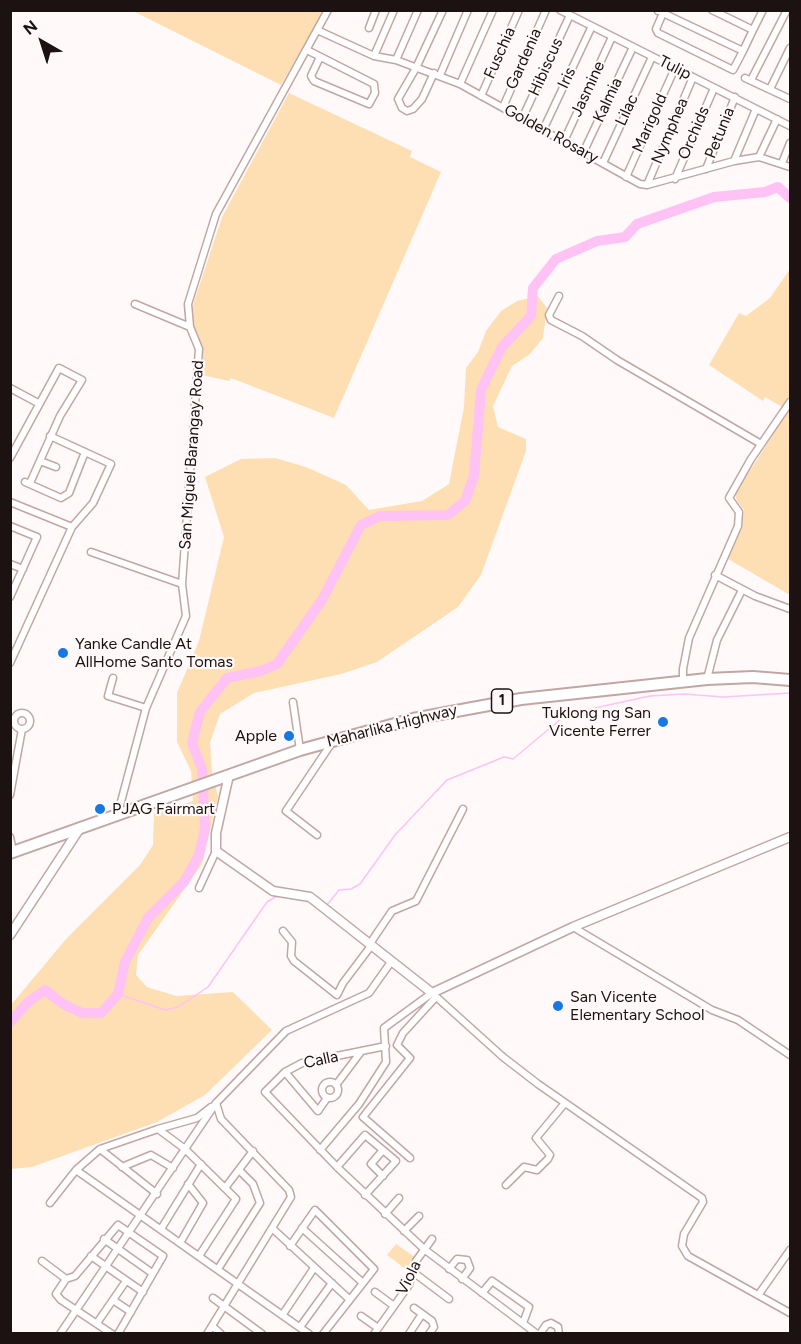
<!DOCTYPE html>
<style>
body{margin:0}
#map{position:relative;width:801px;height:1344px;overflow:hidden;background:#fff9f9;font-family:Figtree,sans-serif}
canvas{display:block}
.frame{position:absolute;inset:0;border:12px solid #1b1211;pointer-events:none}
.north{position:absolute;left:12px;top:12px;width:60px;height:60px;-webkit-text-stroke:4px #fff9f9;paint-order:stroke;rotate:321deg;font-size:16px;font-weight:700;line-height:24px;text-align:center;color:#1b1211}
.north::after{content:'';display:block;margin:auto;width:21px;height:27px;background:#1b1211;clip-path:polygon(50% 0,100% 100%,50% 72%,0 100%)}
</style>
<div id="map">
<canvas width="801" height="1344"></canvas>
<div class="frame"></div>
<div class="north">N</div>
</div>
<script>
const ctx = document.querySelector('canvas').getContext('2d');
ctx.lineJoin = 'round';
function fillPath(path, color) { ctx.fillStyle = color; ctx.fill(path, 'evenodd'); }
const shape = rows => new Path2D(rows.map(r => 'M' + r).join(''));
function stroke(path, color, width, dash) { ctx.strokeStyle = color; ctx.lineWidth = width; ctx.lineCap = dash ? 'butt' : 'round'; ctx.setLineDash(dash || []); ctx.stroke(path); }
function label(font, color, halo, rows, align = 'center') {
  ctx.font = font + ' Figtree,sans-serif'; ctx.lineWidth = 4.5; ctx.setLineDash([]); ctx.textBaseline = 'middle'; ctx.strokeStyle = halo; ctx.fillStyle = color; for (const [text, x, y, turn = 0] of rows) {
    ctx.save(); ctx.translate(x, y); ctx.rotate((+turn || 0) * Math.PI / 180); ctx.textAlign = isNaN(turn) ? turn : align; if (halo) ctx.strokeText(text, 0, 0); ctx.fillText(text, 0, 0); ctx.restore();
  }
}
fillPath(shape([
 [133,11,324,11,281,85],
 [289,93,412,151,410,157,441,172,334,418,231,378,229,381,202,375,203,349,194,328,192,308,222,217],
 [790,269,790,396,784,408,765,397,763,401,709,365,739,313,746,316,770,298],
 [538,296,547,308,543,338,530,354,512,366,493,406,498,427,526,439,526,451,481,575,458,607,377,662,341,674,254,693,220,714,210,743,212,771,218,797,202,864,138,955,136,975,147,987,176,996,233,992,272,1030,205,1095,157,1122,32,1167,11,1169,11,1005,66,939,140,865,153,845,154,814,193,801,191,771,177,742,177,693,199,641,224,537,205,477,241,459,275,458,306,467,346,485,369,510,422,501,449,484,464,407,466,368,478,352,486,331,501,311,517,301],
 [790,408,790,595,728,559,742,527,744,510,737,501,735,494],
 [396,1244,416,1258,407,1270,387,1255]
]), '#fedfb3');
stroke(shape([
 [327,905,339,890,351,889,360,884,395,835,447,780,504,757,513,759,567,714,650,696,684,694,723,697,790,693],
 [118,994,165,1010,178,1007,208,987,267,902,277,896]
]), '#ffc2f4', 1.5);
stroke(shape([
 [10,1022,28,1002,45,990,63,1004,82,1013,101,1013,118,994,125,962,148,918,184,882,199,855,205,828,202,769,192,743,200,712,227,678,261,671,277,664,322,600,361,525,380,516,448,515,465,501,474,476,481,390,502,347,531,316,533,288,556,259,597,241,625,237,637,224,714,197,765,192,778,187,790,198]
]), '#ffc2f4', 10);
const street = shape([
 [560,10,790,126],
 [712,10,753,30],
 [658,11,658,10],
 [369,28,376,10],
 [317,30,374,56,396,60,460,84,640,184,647,185,734,161,759,157,790,167],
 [307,50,374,84,375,93,369,104,314,81,311,76,320,57],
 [743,51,663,13,656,29,658,33,733,70,743,51,753,30,763,10],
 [374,56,394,10],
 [396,60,418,10],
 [434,73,422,99,413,109,407,111,402,108,398,99,416,68,443,10],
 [440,75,468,10],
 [745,78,790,99],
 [751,80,787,10],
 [460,84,493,10],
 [770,89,790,48],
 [481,96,519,10],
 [503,107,546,10],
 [522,119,570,15],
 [543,130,592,26],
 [564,141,612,37],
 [583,153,633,47],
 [759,157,777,119],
 [734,161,756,109],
 [603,163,652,57],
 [782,163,790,143],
 [706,169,735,97],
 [626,177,675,68],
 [675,179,714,88],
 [647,185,693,77],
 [559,296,549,315,551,320,582,336,617,360,761,444],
 [135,304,190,327],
 [10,388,38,403],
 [10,458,59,368,82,380,60,416,30,483],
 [40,461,56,467],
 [25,482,61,498,69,493,85,452],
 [10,502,72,527],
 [10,526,37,537,10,597],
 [91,552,182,584],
 [10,564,23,569],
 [715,575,755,596,790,609],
 [10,663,72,527,93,503,111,464,50,436],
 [113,678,108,696,146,708],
 [707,679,717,640,742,590],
 [683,682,683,669,689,638,738,526,739,512,729,498,751,459,790,402],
 [293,702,300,750],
 '14 721a8 8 0 1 1 16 0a8 8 0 1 1-16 0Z',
 [10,795,22,729],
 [118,813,146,708,186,616,182,584,199,349,190,327,188,304,216,214,328,10],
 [317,835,286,811,333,741],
 [10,837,13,852],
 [199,888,216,851],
 [573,927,712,1010,738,1020,790,1055],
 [283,931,292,942,291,956,294,961,337,995,343,983,371,946],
 [369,945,392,911,416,901,463,809],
 [386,1046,302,1063,285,1072,265,1092,337,1167,424,1249,537,1334],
 [285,1072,318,1111,327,1098],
 '322 1090a8 8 0 1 1 16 0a8 8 0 1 1-16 0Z',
 [336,1085,360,1053],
 [158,1129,197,1118,211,1107],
 [100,1149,157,1194],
 [320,1150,359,1104,386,1062,384,1028,432,993,503,1057,538,1084,702,1198,703,1202,684,1234,682,1246,688,1256,790,1313],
 [383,1150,371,1164,383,1176],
 [410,1158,363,1117,410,1058,397,1045,403,1033,436,997],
 [122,1167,151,1155,173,1168],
 [337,1167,365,1135,396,1161,365,1195],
 [506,1185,524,1167,537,1170,548,1159,550,1155,536,1138,565,1103],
 [225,1188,253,1151],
 [50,1203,76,1170],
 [385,1214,399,1198],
 [302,1228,363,1283],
 [161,1229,201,1164],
 [273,1229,349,1299],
 [404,1231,419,1216],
 [104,1239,152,1273],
 [180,1243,203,1203,188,1184],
 [290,1246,315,1210,374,1269,323,1334],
 [91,1256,143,1292],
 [199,1256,236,1199,185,1149,158,1129,100,1149,76,1170,309,1334],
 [42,1261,66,1279],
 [218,1269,260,1203,253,1184,239,1170],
 [449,1269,457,1259,467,1260,470,1268,462,1279],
 [413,1272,449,1299],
 [375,1292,394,1306],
 [482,1293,492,1281,529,1307,523,1323],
 [759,1294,790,1250],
 [213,1298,262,1334],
 [113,1300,131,1312],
 [414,1308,432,1321,434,1327,429,1334],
 [283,1314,314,1268],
 [361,1316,378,1328],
 [97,1323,126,1281],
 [212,1326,221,1334],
 [300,1327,332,1283],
 [60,1334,216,1103],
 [112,1334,61,1300,56,1294,66,1279,75,1276,118,1225,163,1256,118,1334],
 [207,1334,291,1197,289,1190,221,1119,216,1103,286,1031,369,993,391,962],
 [374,1334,409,1285,416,1261,432,1239],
 [409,1334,422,1314],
 [540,1334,546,1325,551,1323,558,1327,559,1334]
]);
const secondary = shape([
 [229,775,216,833,216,851,273,891,310,897,432,993,573,927,790,837],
 [10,935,80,828]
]);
const highway = shape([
 [10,853,300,750,413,719,521,699,707,679,753,677,790,680]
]);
stroke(street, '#c0a7a4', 9);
stroke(secondary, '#c0a7a4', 11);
stroke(highway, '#c0a7a4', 14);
stroke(street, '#fff', 6);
stroke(secondary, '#fff', 8);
stroke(highway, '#fff', 10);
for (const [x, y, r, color] of [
 [63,653,6,"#1778e1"],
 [663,722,6,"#1778e1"],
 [289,736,6,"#1778e1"],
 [100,809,6,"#1778e1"],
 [558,1006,6,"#1778e1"]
]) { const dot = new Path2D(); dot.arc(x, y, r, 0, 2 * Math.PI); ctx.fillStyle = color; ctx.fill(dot); stroke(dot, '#fff9f9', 2); }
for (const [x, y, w] of [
 [502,701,21]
]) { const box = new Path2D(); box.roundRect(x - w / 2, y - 12, w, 24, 4.5); ctx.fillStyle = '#fff9f9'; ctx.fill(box); stroke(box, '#1b1211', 1.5); }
label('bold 15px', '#1b1211', null, [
 ["1",502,701]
]);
label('16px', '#1b1211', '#fff9f9', [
 ["Fuschia",500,53,-66],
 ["Gardenia",524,59,-66],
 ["Hibiscus",546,67,-66],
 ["Tulip",675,68,27],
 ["Iris",567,78,-65],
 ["Jasmine",588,89,-65],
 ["Kalmia",608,100,-65],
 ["Lilac",627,110,-65],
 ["Marigold",650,123,-66],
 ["Nymphea",670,131,-67],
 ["Orchids",694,133,-67],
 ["Petunia",720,133,-68],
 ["Golden Rosary",551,134,29],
 ["San Miguel Barangay Road",192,455,-86],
 ["Maharlika Highway",392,726,-14],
 ["Calla",321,1060,-12],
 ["Viola",409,1278,-64]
]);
label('16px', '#1b1211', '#fff9f9', [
 ["Yanke Candle At",75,644],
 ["AllHome Santo Tomas",75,662],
 ["Tuklong ng San",651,713,"right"],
 ["Vicente Ferrer",651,731,"right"],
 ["Apple",277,736,"right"],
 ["PJAG Fairmart",112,809],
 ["San Vicente",570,997],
 ["Elementary School",570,1015]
], 'left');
</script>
